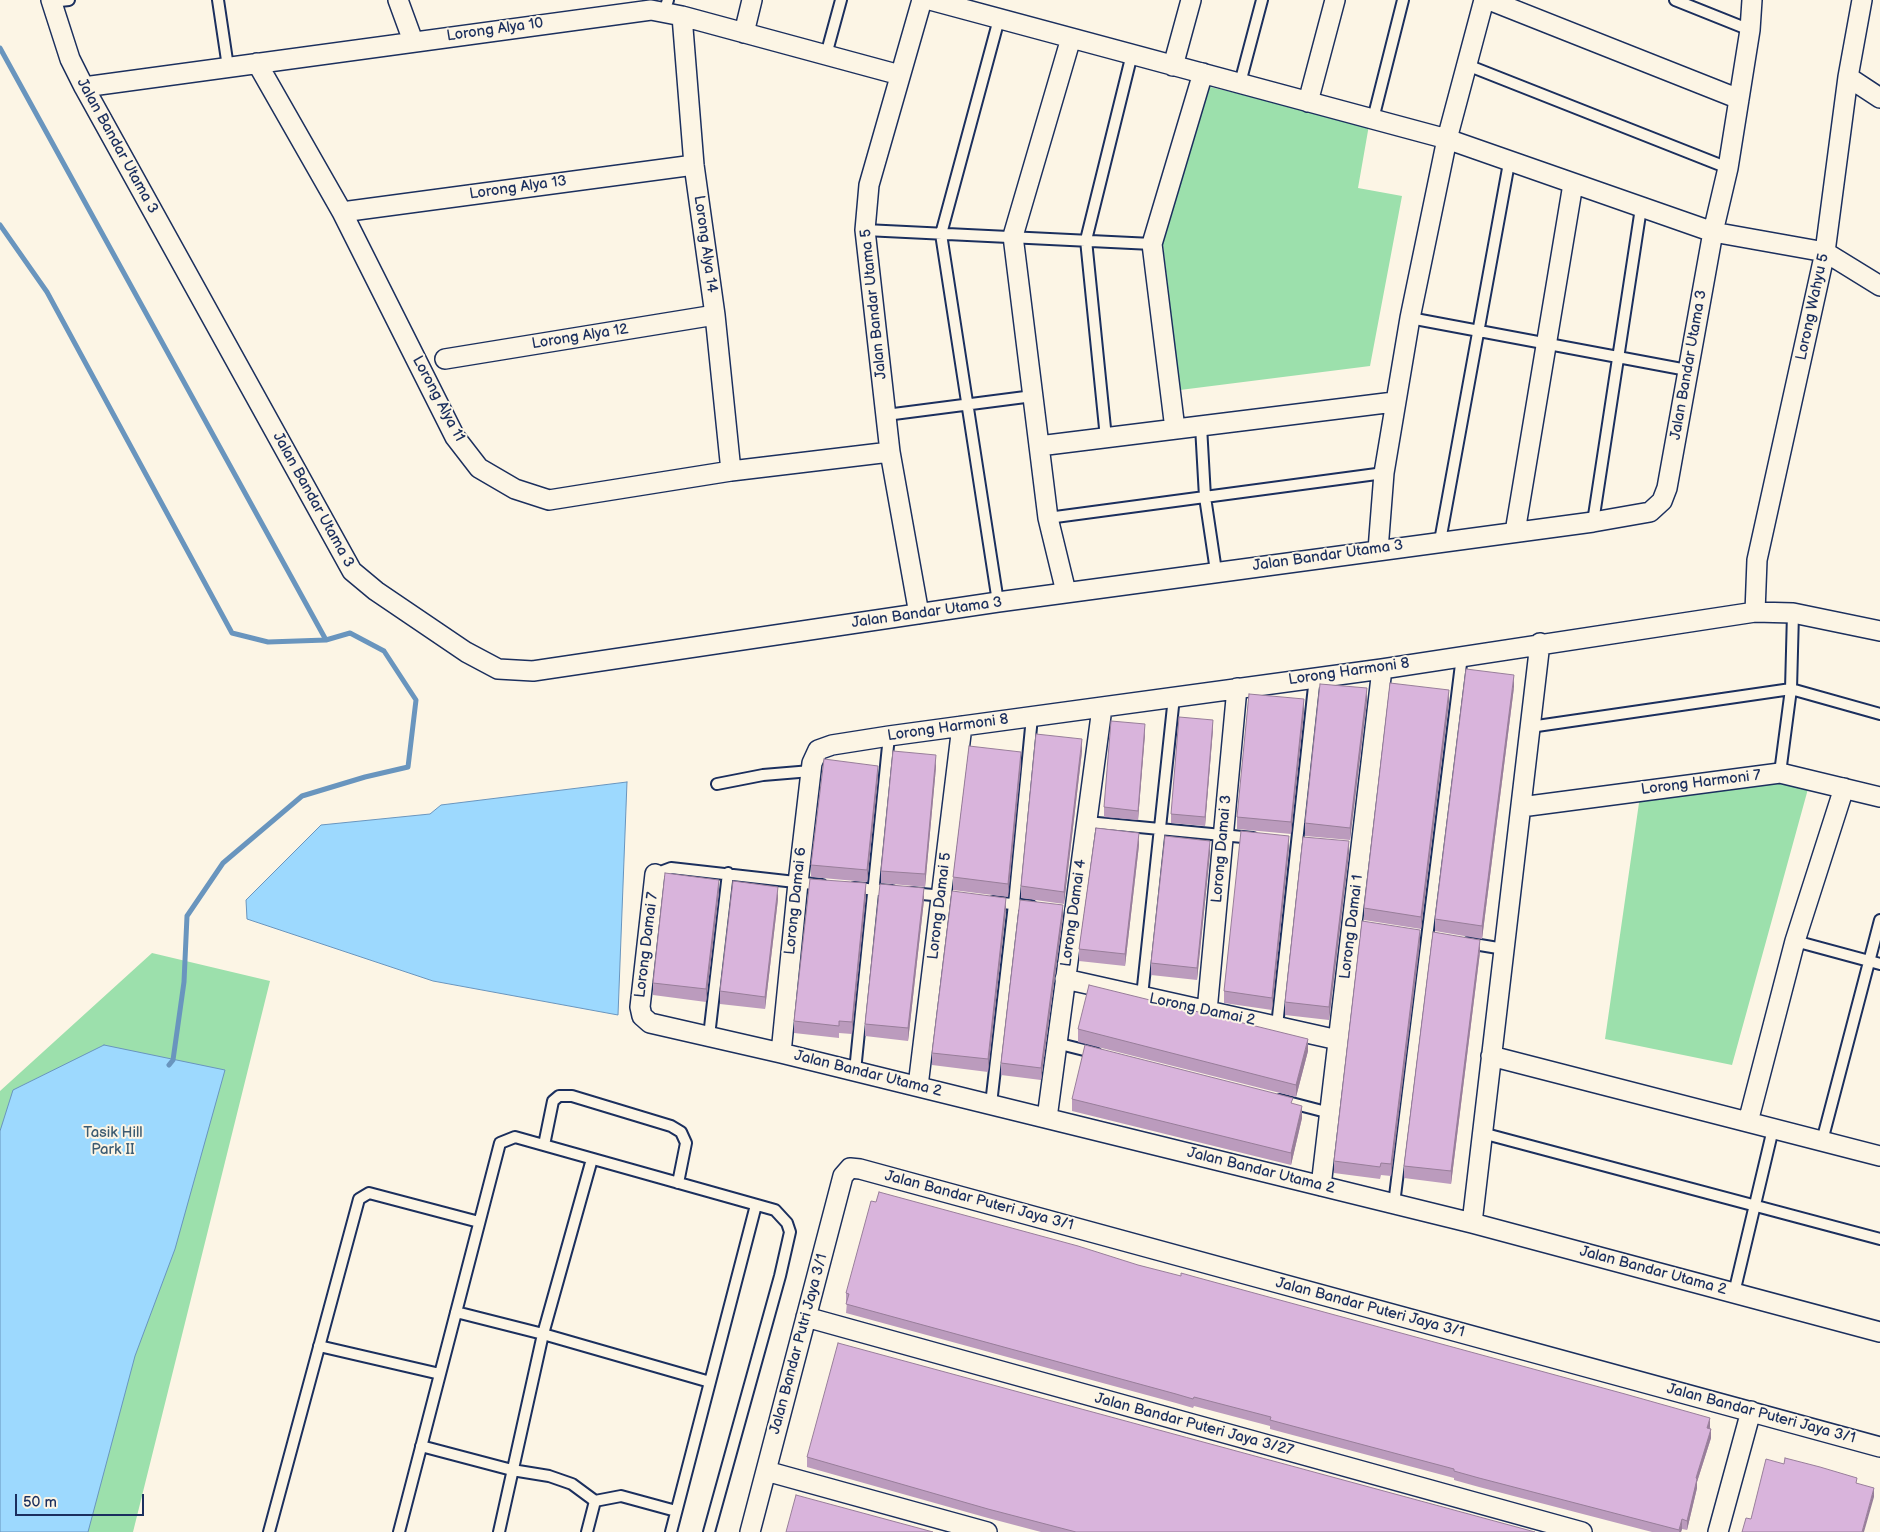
<!DOCTYPE html>
<style>
body{margin:0}
#map{position:relative;width:1880px;height:1532px;overflow:hidden;background:#fcf5e5;font-family:"Balsamiq Sans",sans-serif}
canvas{display:block}
.scale{position:absolute;left:15px;top:1494px;width:129px;height:22px;box-sizing:border-box;border:2px solid #1b2f5e;border-top:0;padding-left:6px;font-size:15px;line-height:18px;white-space:nowrap;color:#1b2f5e;-webkit-text-stroke:4px #fcf5e5;paint-order:stroke}
</style>
<div id="map">
<canvas width="1880" height="1532"></canvas>
<div class="scale">50 m</div>
</div>
<script>
const ctx = document.querySelector('canvas').getContext('2d');
ctx.lineJoin = 'round';
function fillPath(path, color) { ctx.fillStyle = color; ctx.fill(path, 'evenodd'); }
const shape = rows => new Path2D(rows.map(r => 'M' + r).join(''));
function stroke(path, color, width, dash) { ctx.strokeStyle = color; ctx.lineWidth = width; ctx.lineCap = dash ? 'butt' : 'round'; ctx.setLineDash(dash || []); ctx.stroke(path); }
function label(font, color, halo, rows, align = 'center') {
  ctx.font = font + ' "Balsamiq Sans",sans-serif'; ctx.lineWidth = 4; ctx.setLineDash([]); ctx.textBaseline = 'middle'; ctx.strokeStyle = halo; ctx.fillStyle = color; for (const [text, x, y, turn = 0] of rows) {
    ctx.save(); ctx.translate(x, y); ctx.rotate((+turn || 0) * Math.PI / 180); ctx.textAlign = isNaN(turn) ? turn : align; if (halo) ctx.strokeText(text, 0, 0); ctx.fillText(text, 0, 0); ctx.restore();
  }
}
fillPath(shape([
 [1202,85,1369,125,1358,188,1402,196,1370,366,1180,390,1161,228],
 [1811,778,1732,1065,1605,1039,1641,789],
 [152,953,270,981,133,1532,0,1532,0,1091]
]), '#9ce0ac');
const water = shape([
 [627,782,618,1015,433,981,247,919,246,900,321,825,430,814,441,805,627,782],
 [104,1045,225,1070,175,1249,135,1356,88,1532,0,1532,0,1131,13,1090,104,1045]
]);
fillPath(water, '#9dd9fe');
stroke(water, '#6995be', 1);
stroke(shape([
 [0,48,326,640],
 [0,225,47,292,232,633,268,642,326,640,350,633,384,651,416,700,408,767,365,777,302,796,223,863,187,916,184,982,173,1060,169,1065]
]), '#6995be', 5);
const service = shape([
 [218,0,228,67],
 [1675,0,1750,30],
 [51,2,69,0],
 [664,12,668,0],
 [826,55,841,0],
 [1467,65,1728,168],
 [1240,83,1262,0],
 [1373,119,1403,0],
 [865,230,1152,244],
 [1410,318,1687,370],
 [886,415,1033,396],
 [1201,426,1205,497,1216,571],
 [1106,438,1086,240,1132,54],
 [1048,518,1384,473],
 [1593,522,1641,208],
 [1440,541,1509,163],
 [998,602,941,234,999,19],
 [1530,727,1791,689,1880,714],
 [1780,773,1791,689,1793,613],
 [717,784,763,775,811,771],
 [1087,822,1253,838],
 [655,874,671,868,822,885],
 [854,888,892,891],
 [911,893,944,896],
 [993,902,1031,906],
 [1795,941,1880,964],
 [1468,943,1504,949],
 [1142,996,1174,697],
 [1277,1026,1315,677],
 [709,1036,728,873],
 [1056,1043,1096,1053],
 [855,1071,889,736],
 [1280,1100,1330,1113],
 [991,1104,1014,904,1032,717],
 [1482,1133,1880,1239],
 [1822,1141,1880,920],
 [544,1145,553,1101,559,1096,572,1096,671,1126,681,1132,686,1143,678,1183],
 [1394,1204,1462,656],
 [1734,1293,1773,1129],
 [456,1312,543,1334,710,1382],
 [319,1346,440,1374],
 [421,1446,512,1470,549,1476,572,1484,595,1501,621,1496,676,1511],
 [269,1532,359,1199,369,1193,479,1222],
 [399,1532,500,1143,515,1137,775,1210,787,1223,790,1232,780,1276,709,1532],
 [499,1532,543,1334,592,1159],
 [587,1532,595,1501],
 [671,1532,756,1205]
]);
const minor = shape([
 [51,0,70,59,84,87,352,571,376,591,466,652,498,669,533,671,998,602,1593,522,1650,512,1662,501,1667,488,1713,232,1728,168,1750,30,1752,0],
 [398,0,413,41],
 [930,0,1447,139,1713,232,1825,252,1880,286],
 [1489,0,1739,99],
 [682,16,694,165,715,315,731,471],
 [744,33,752,0],
 [257,63,342,212,455,437,479,468,515,489,549,500,731,471,890,452],
 [1173,66,1191,0],
 [1848,77,1880,98],
 [84,87,651,10,682,16,900,75],
 [1308,102,1335,0],
 [342,212,694,165],
 [445,359,715,315],
 [1175,429,1152,244,1203,73],
 [1039,446,1394,402],
 [1515,532,1573,184],
 [1378,550,1384,473,1410,318,1447,139,1484,0],
 [1066,592,1048,518,1013,236,1071,38],
 [1755,612,1757,560,1825,252,1848,77,1862,0],
 [919,614,890,452,865,230,869,185,922,0],
 [1521,807,1780,773,1880,797],
 [655,874,640,1007,642,1016,650,1023,781,1053,1472,1223,1880,1332],
 [1065,979,1338,1040],
 [1207,1011,1237,688],
 [781,1053,798,883,812,763,818,750,832,745,889,736,1382,669,1755,612,1793,613,1880,631],
 [1491,1056,1880,1156],
 [918,1086,962,726],
 [1047,1118,1102,708],
 [1748,1122,1795,941,1844,788],
 [1321,1186,1382,669],
 [1472,1223,1540,643],
 [806,1317,1582,1532],
 [766,1471,987,1532],
 [750,1532,843,1176,850,1168,860,1169,1880,1447],
 [1718,1532,1751,1411]
]);
stroke(service, '#1b2f5e', 14);
stroke(minor, '#1b2f5e', 22);
stroke(service, '#fcf5e5', 10);
stroke(minor, '#fcf5e5', 19);
fillPath(shape([
 [1514,687,1482,939,1435,931,1435,919],
 [1367,701,1350,840,1305,836,1305,823],
 [1449,702,1421,929,1364,920,1364,908],
 [1304,712,1291,834,1237,829,1237,817],
 [1213,729,1205,826,1171,823,1171,814],
 [1145,734,1138,820,1104,817,1104,807],
 [1082,751,1064,904,1021,898,1021,886],
 [1021,764,1008,897,953,890,953,877],
 [936,767,925,887,881,883,881,871],
 [878,778,867,882,811,877,811,865],
 [1139,845,1125,966,1079,961,1079,949],
 [1289,848,1272,1010,1224,1003,1224,991],
 [1210,853,1197,980,1151,975,1151,963],
 [1349,854,1329,1020,1285,1015,1285,1002],
 [719,892,706,1002,653,995,653,983],
 [866,896,852,1034,839,1033,839,1038,794,1033,794,1021],
 [778,899,765,1009,720,1004,720,991],
 [924,900,908,1041,865,1036,865,1024],
 [1006,910,988,1072,932,1065,932,1053],
 [1063,917,1041,1080,1001,1075,1001,1063],
 [1420,943,1391,1176,1381,1175,1380,1179,1334,1173,1334,1161],
 [1480,952,1451,1184,1404,1178,1404,1166],
 [1078,1029,1308,1051,1296,1097,1078,1042],
 [1072,1099,1293,1104,1302,1118,1291,1165,1072,1111],
 [1138,1265,1710,1427,1711,1438,1697,1482,1697,1488,1687,1530,1682,1529,1681,1532,1652,1532,1479,1487,1454,1480,1454,1478,1270,1429,1270,1426,1194,1406,1193,1408,1176,1403,846,1313,847,1302,846,1302,846,1293],
 [807,1457,1535,1532,1041,1532,988,1518,807,1467]
]), '#bb9bbd');
fillPath(shape([
 [1514,675,1514,687,1482,939,1482,926],
 [1367,688,1367,701,1350,840,1350,828],
 [1449,690,1449,702,1421,929,1421,917],
 [1304,699,1304,712,1291,834,1291,822],
 [1213,720,1213,729,1205,826,1205,817],
 [1145,724,1145,734,1138,820,1138,811],
 [1082,739,1082,751,1064,904,1064,892],
 [1021,752,1021,764,1008,897,1008,884],
 [936,755,936,767,925,887,925,874],
 [878,766,878,778,867,882,867,870],
 [1139,833,1139,845,1125,966,1125,954],
 [1289,836,1289,848,1272,1010,1272,998],
 [1210,841,1210,853,1197,980,1197,968],
 [1349,841,1349,854,1329,1020,1329,1007],
 [719,880,719,892,706,1002,706,989],
 [866,883,866,896,852,1034,852,1022],
 [778,887,778,899,765,1009,765,997],
 [924,888,924,900,908,1041,908,1028],
 [1006,898,1006,910,988,1072,988,1059],
 [1063,905,1063,917,1041,1080,1041,1068],
 [1420,930,1420,943,1391,1176,1391,1164],
 [1480,940,1480,952,1451,1184,1451,1171],
 [1308,1039,1308,1051,1296,1097,1296,1085],
 [1302,1106,1302,1118,1291,1165,1291,1153],
 [1710,1418,1710,1427,1707,1438,1707,1428],
 [1711,1429,1711,1438,1697,1482,1697,1488,1687,1530,1687,1521,1696,1478],
 [1874,1488,1874,1497,1864,1532,1862,1532],
 [1682,1519,1682,1529,1681,1532,1679,1532]
]), '#987e9a');
const building = shape([
 [1466,669,1514,675,1482,926,1435,919,1466,669],
 [1390,683,1449,690,1421,917,1364,908,1390,683],
 [1320,684,1367,688,1350,828,1305,823,1320,684],
 [1249,694,1304,699,1291,822,1237,817,1249,694],
 [1179,717,1213,720,1205,817,1171,814,1179,717],
 [1111,721,1145,724,1138,811,1104,807,1111,721],
 [1036,734,1082,739,1064,892,1021,886,1036,734],
 [969,746,1021,752,1008,884,953,877,969,746],
 [893,751,936,755,925,874,881,871,893,751],
 [824,759,878,766,867,870,811,865,824,759],
 [1096,828,1139,833,1125,954,1079,949,1096,828],
 [1241,831,1289,836,1272,998,1224,991,1241,831],
 [1165,836,1210,841,1197,968,1151,963,1165,836],
 [1303,837,1349,841,1329,1007,1285,1002,1303,837],
 [665,873,719,880,706,989,653,983,665,873],
 [810,879,866,883,852,1022,839,1021,839,1026,794,1021,810,879],
 [733,881,778,887,765,997,720,991,733,881],
 [880,884,924,888,908,1028,865,1024,880,884],
 [952,891,1006,898,988,1059,932,1053,952,891],
 [1020,900,1063,905,1041,1068,1001,1063,1020,900],
 [1362,921,1420,930,1391,1164,1381,1163,1380,1167,1334,1161,1362,921],
 [1433,932,1480,940,1451,1171,1404,1166,1433,932],
 [1089,985,1308,1039,1296,1085,1078,1029,1089,985],
 [1085,1045,1293,1098,1291,1103,1302,1106,1291,1153,1072,1099,1085,1045],
 [879,1192,1078,1246,1138,1265,1181,1276,1181,1273,1199,1278,1625,1394,1710,1418,1707,1428,1711,1429,1696,1478,1697,1479,1687,1521,1682,1519,1679,1530,1479,1478,1454,1471,1454,1469,1270,1420,1271,1417,1194,1397,1193,1399,1176,1394,846,1304,849,1294,846,1293,871,1201,876,1202,879,1192],
 [838,1343,1535,1532,1076,1532,988,1509,807,1457,838,1343],
 [1785,1458,1820,1467,1857,1478,1856,1483,1874,1488,1862,1532,1742,1532,1746,1518,1751,1519,1766,1459,1784,1464,1785,1458],
 [796,1495,933,1532,786,1532,796,1495]
]);
fillPath(building, '#d9b4dc');
stroke(building, '#987e9a', 1);
label('15px', '#1b2f5e', '#fcf5e5', [
 ["Lorong Alya 10",495,30,-8],
 ["Jalan Bandar Utama 3",117,146,61],
 ["Lorong Alya 13",518,188,-8],
 ["Lorong Alya 14",705,244,82],
 ["Jalan Bandar Utama 5",874,304,-96],
 ["Lorong Wahyu 5",1813,307,-78],
 ["Lorong Alya 12",580,337,-9],
 ["Jalan Bandar Utama 3",1689,365,-80],
 ["Lorong Alya 11",438,399,62],
 ["Jalan Bandar Utama 3",313,500,61],
 ["Jalan Bandar Utama 3",1328,556,-8],
 ["Jalan Bandar Utama 3",927,613,-8],
 ["Lorong Harmoni 8",1349,672,-8],
 ["Lorong Harmoni 8",948,728,-8],
 ["Lorong Harmoni 7",1701,783,-7],
 ["Lorong Damai 3",1222,849,-85],
 ["Lorong Damai 6",796,901,-84],
 ["Lorong Damai 5",940,906,-83],
 ["Lorong Damai 4",1074,913,-82],
 ["Lorong Damai 1",1352,927,-83],
 ["Lorong Damai 7",647,945,-83],
 ["Lorong Damai 2",1202,1010,12],
 ["Jalan Bandar Utama 2",868,1074,14],
 ["Jalan Bandar Utama 2",1261,1171,14],
 ["Jalan Bandar Puteri Jaya 3/1",979,1201,15],
 ["Jalan Bandar Utama 2",1653,1271,15],
 ["Jalan Bandar Puteri Jaya 3/1",1370,1308,15],
 ["Jalan Bandar Putri Jaya 3/1",799,1344,-75],
 ["Jalan Bandar Puteri Jaya 3/1",1761,1414,15],
 ["Jalan Bandar Puteri Jaya 3/27",1194,1425,15]
]);
label('15px', '#3b5b72', '#fcf5e5', [
 ["Tasik Hill",113,1133],
 ["Park II",113,1150]
]);
</script>
